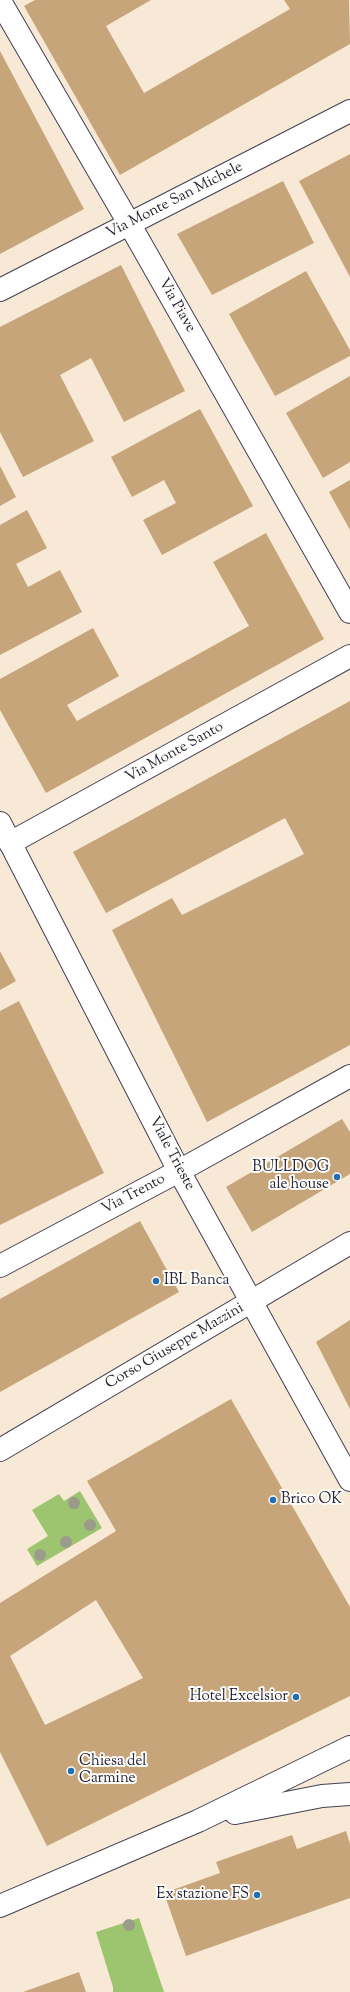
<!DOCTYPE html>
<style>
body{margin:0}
canvas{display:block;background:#f8e9d6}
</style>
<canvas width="350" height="1992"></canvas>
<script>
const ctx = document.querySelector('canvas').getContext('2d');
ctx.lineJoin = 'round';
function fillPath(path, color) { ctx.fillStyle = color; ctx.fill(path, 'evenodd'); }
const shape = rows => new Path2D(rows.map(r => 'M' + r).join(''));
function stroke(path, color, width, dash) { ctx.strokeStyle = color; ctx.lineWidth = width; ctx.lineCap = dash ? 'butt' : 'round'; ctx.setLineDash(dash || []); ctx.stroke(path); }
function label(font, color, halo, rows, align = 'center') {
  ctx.font = font + ' "Sorts Mill Goudy",serif'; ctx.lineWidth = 4; ctx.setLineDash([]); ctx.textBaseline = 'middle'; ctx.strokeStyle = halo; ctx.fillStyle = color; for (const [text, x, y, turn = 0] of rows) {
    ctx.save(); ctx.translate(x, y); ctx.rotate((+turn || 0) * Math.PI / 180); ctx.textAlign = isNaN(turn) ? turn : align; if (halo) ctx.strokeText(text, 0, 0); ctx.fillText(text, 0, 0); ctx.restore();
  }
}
fillPath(shape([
 [80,1491,102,1528,37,1566,27,1549,48,1536,32,1510,59,1494,64,1501],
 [139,1918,164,1992,113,1992,113,1987,96,1932]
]), '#9dc46f');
fillPath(shape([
 [35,0,151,0,106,26,144,93,290,9,284,0,349,0,350,44,120,175,24,6],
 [0,51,84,209,0,254],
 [350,154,350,277,299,181],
 [283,181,314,243,212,295,177,234],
 [121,265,185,391,124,422,91,358,60,375,94,441,23,477,0,432,0,327],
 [306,271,350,350,350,356,275,396,229,314],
 [350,376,350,462,323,478,286,413],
 [200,409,253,506,162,555,143,520,176,503,164,480,132,497,111,457],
 [0,466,16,497,0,506],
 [350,480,350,530,329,492],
 [27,510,47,548,16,564,28,587,60,570,82,612,0,655,0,525],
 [266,533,324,639,46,793,0,710,0,679,93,628,119,676,67,705,77,721,249,626,213,562],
 [350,701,350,1045,207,1122,112,930,172,898,182,915,304,854,285,818,106,913,73,852],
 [0,951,16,981,0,990],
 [19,1001,104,1173,0,1225,0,1011],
 [342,1119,350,1132,350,1174,252,1232,226,1187],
 [140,1221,179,1292,0,1392,0,1299],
 [350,1320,350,1409,316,1342],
 [231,1399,350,1607,350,1696,47,1846,0,1752,0,1603,116,1531,87,1481],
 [96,1600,143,1678,45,1725,10,1656],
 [346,1831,350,1844,350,1898,186,1956,164,1893,220,1873,216,1862,292,1835,297,1849],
 [79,1972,86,1992,23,1992]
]), '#c7a57a');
const pedestrian = shape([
 [0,1450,350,1243]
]);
const minor = shape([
 [0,1,130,225,350,612],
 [0,290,350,111],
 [10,843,350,656],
 [0,1266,179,1171,350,1076]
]);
const tertiary = shape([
 [0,823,179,1171,350,1480],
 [235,1813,322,1796,350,1794],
 [0,1906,198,1821,350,1747]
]);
stroke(pedestrian, '#424052', 24);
stroke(minor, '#424052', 24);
stroke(tertiary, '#424052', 24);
stroke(pedestrian, '#fff', 22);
stroke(minor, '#fff', 22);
stroke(tertiary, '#fff', 22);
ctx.fillStyle = '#9a9b8b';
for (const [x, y] of [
 [74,1503],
 [90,1525],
 [66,1542],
 [40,1555],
 [129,1925]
]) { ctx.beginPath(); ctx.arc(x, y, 6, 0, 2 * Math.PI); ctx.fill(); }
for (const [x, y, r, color] of [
 [337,1177,4,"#1f6fb2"],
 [156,1281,4,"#1f6fb2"],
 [273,1500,4,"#1f6fb2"],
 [296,1697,4,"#1f6fb2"],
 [71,1771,4,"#1f6fb2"],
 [257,1895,4,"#1f6fb2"]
]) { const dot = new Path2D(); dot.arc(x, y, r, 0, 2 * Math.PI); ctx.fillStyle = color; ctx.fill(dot); stroke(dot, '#fdfcf7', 1.5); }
label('15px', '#22223b', '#fdfcf7', [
 ["Via Monte San Michele",175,201,-27],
 ["Via Piave",176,306,60],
 ["Via Monte Santo",175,753,-29],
 ["Viale Trieste",171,1154,62],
 ["Via Trento",134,1195,-28],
 ["Corso Giuseppe Mazzini",175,1347,-30]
]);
label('15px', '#22223b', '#fdfcf7', [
 ["BULLDOG",329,1168],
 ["ale house",329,1185],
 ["IBL Banca",164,1281,"left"],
 ["Brico OK",281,1500,"left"],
 ["Hotel Excelsior",288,1697],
 ["Chiesa del",79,1762,"left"],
 ["Carmine",79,1779,"left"],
 ["Ex stazione FS",249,1895]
], 'right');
</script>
